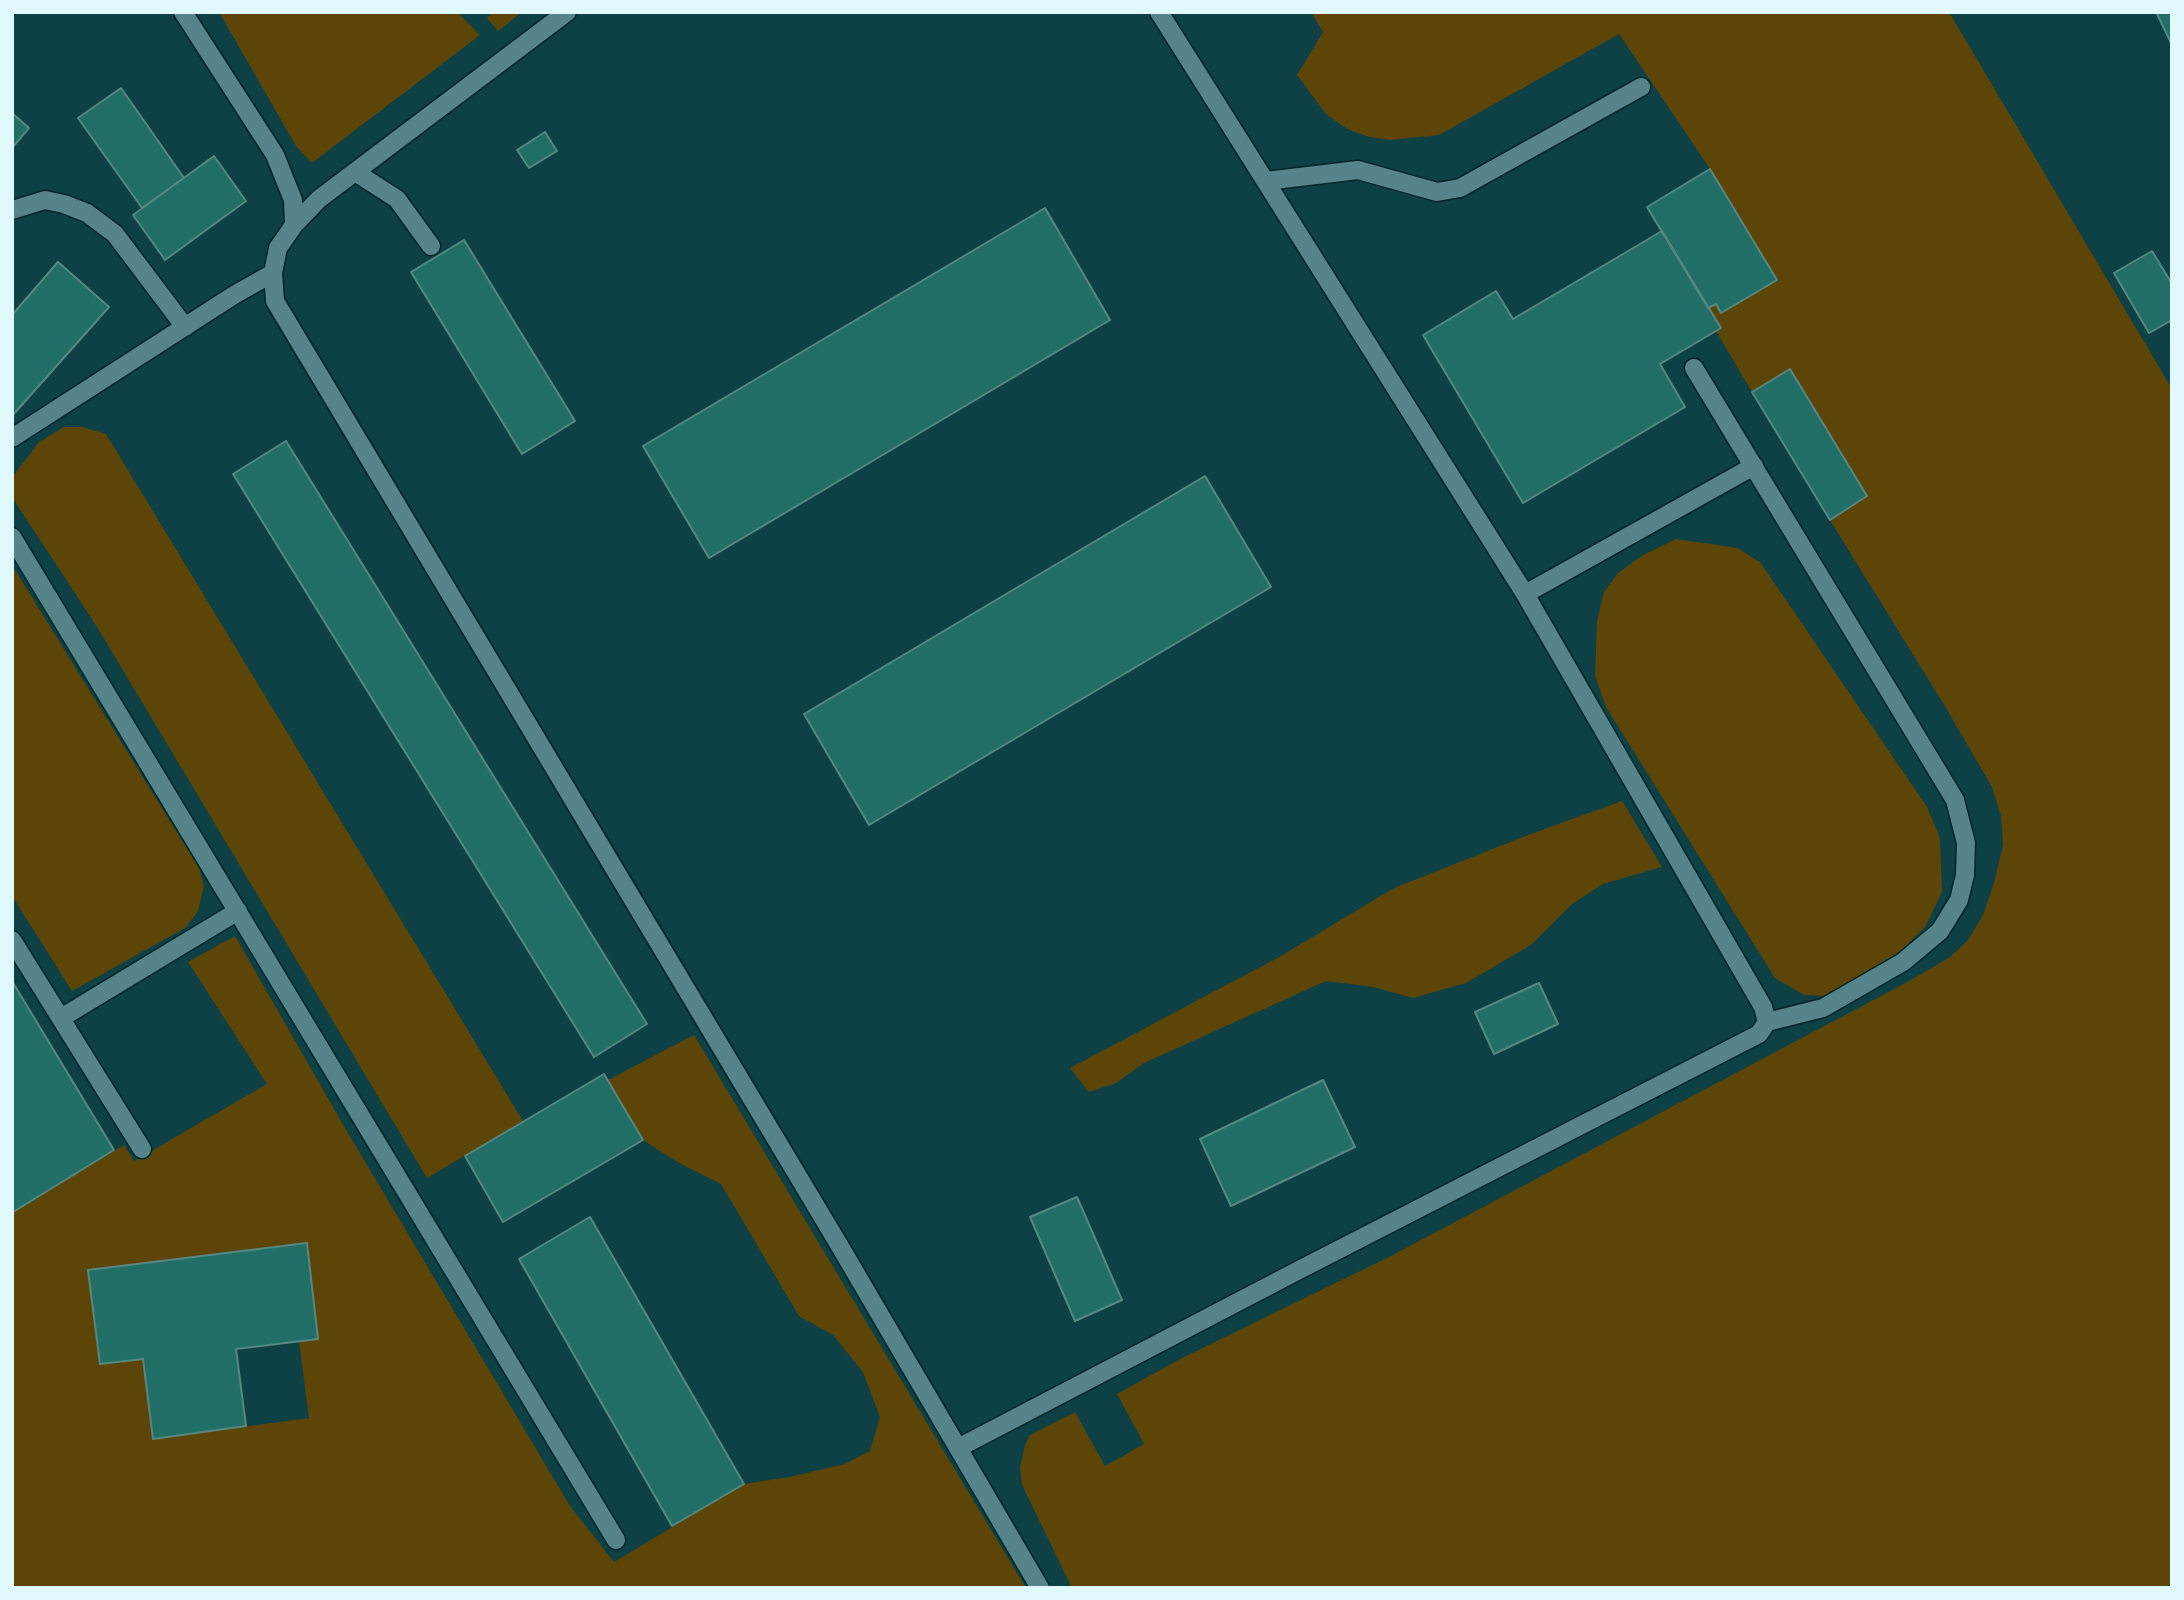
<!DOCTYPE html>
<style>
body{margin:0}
#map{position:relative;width:2184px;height:1600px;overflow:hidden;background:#0d4146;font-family:"Sofia Sans Condensed",sans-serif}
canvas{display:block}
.frame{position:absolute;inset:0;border:14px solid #e0f9fc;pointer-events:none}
</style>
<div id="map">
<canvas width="2184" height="1600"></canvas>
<div class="frame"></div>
</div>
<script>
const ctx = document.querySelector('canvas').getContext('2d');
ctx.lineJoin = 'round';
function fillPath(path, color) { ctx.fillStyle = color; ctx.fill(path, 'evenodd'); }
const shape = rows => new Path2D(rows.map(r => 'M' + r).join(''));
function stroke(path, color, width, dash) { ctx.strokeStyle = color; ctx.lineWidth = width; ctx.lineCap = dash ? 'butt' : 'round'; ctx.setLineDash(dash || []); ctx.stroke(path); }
fillPath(shape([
 [219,12,457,12,480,35,312,163,296,146],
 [493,12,522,12,498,31,487,18],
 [1311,12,1949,12,2172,389,2172,1588,1072,1588,1022,1485,1020,1468,1025,1445,1030,1435,1075,1412,1105,1466,1144,1444,1117,1394,1182,1358,1389,1257,1911,980,1950,957,1968,940,1983,915,1994,883,2003,845,2001,816,1992,787,1946,708,1830,520,1867,496,1790,369,1752,392,1716,331,1721,328,1708,308,1716,304,1722,313,1776,279,1710,169,1619,34,1439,135,1390,140,1369,137,1347,129,1326,114,1297,75,1323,32],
 [64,427,82,427,106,434,523,1121,427,1178,97,627,12,497,14,475,39,442],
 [1676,539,1737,548,1760,562,1927,807,1940,838,1942,892,1925,927,1897,955,1849,985,1824,996,1804,995,1775,978,1606,707,1595,676,1597,621,1604,592,1618,573,1643,555],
 [12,565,199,868,204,886,198,911,185,928,72,991,12,896],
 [1622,801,1662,867,1603,884,1572,904,1531,945,1466,983,1413,998,1373,987,1326,981,1144,1063,1116,1083,1089,1092,1070,1068,1281,956,1394,888,1528,835],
 [235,936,345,1128,570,1506,614,1562,744,1484,790,1477,845,1464,870,1451,880,1417,863,1372,833,1335,799,1316,721,1184,677,1162,643,1140,608,1080,694,1035,1026,1588,12,1588,12,1210,14,1211,124,1145,134,1161,267,1084,188,962],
 [307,1243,318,1338,299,1341,309,1418,153,1439,143,1359,100,1364,88,1270]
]), '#5c4507');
const building = shape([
 [2156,12,2172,12,2172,45,2156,12],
 [121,88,184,178,142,208,78,118,121,88],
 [12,113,29,128,12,148,12,113],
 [545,132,557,151,529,168,517,150,545,132],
 [214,156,246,201,165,260,133,215,214,156],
 [1710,169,1777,280,1721,313,1716,304,1708,308,1647,207,1710,169],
 [1045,208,1110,320,709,558,643,446,1045,208],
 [1662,231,1721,328,1660,364,1685,407,1523,503,1423,335,1496,291,1513,319,1662,231],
 [464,240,575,421,522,454,411,272,464,240],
 [2152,251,2172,284,2172,320,2149,333,2114,273,2152,251],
 [58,262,109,307,12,416,12,315,58,262],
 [1790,369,1867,496,1830,520,1752,392,1790,369],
 [286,441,647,1024,594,1057,233,474,286,441],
 [1205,476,1271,587,869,825,804,714,1205,476],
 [12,981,114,1150,13,1212,12,1210,12,981],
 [1539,983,1558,1024,1494,1054,1475,1012,1539,983],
 [604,1074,643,1140,503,1222,465,1156,604,1074],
 [1323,1080,1355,1147,1231,1206,1200,1139,1323,1080],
 [1077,1197,1122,1300,1075,1321,1030,1217,1077,1197],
 [590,1217,744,1484,672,1526,519,1259,590,1217],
 [307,1243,318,1339,236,1349,246,1426,153,1439,143,1359,100,1364,88,1270,307,1243]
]);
fillPath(building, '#206e66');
stroke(building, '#578781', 2);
const service = shape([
 [183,12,275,155,293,200,294,225],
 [567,12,319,199,294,225,278,248,273,273,275,301,838,1243,1040,1588],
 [355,172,397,199,431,246],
 [1266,181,1358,170,1437,192,1460,188,1641,87],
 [12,210,45,200,64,204,87,213,115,234,185,327],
 [1694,368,1955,800,1966,843,1965,875,1959,900,1940,931,1903,962,1823,1008,1767,1022],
 [12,438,234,295,273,273],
 [12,537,616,1540],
 [1525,594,1754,466],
 [12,940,142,1149],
 [61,1018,238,911],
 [958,1448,1299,1270,1759,1034,1767,1022,1763,1007,1525,594,1159,12]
]);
stroke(service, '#00262a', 21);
stroke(service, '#55858a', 18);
</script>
